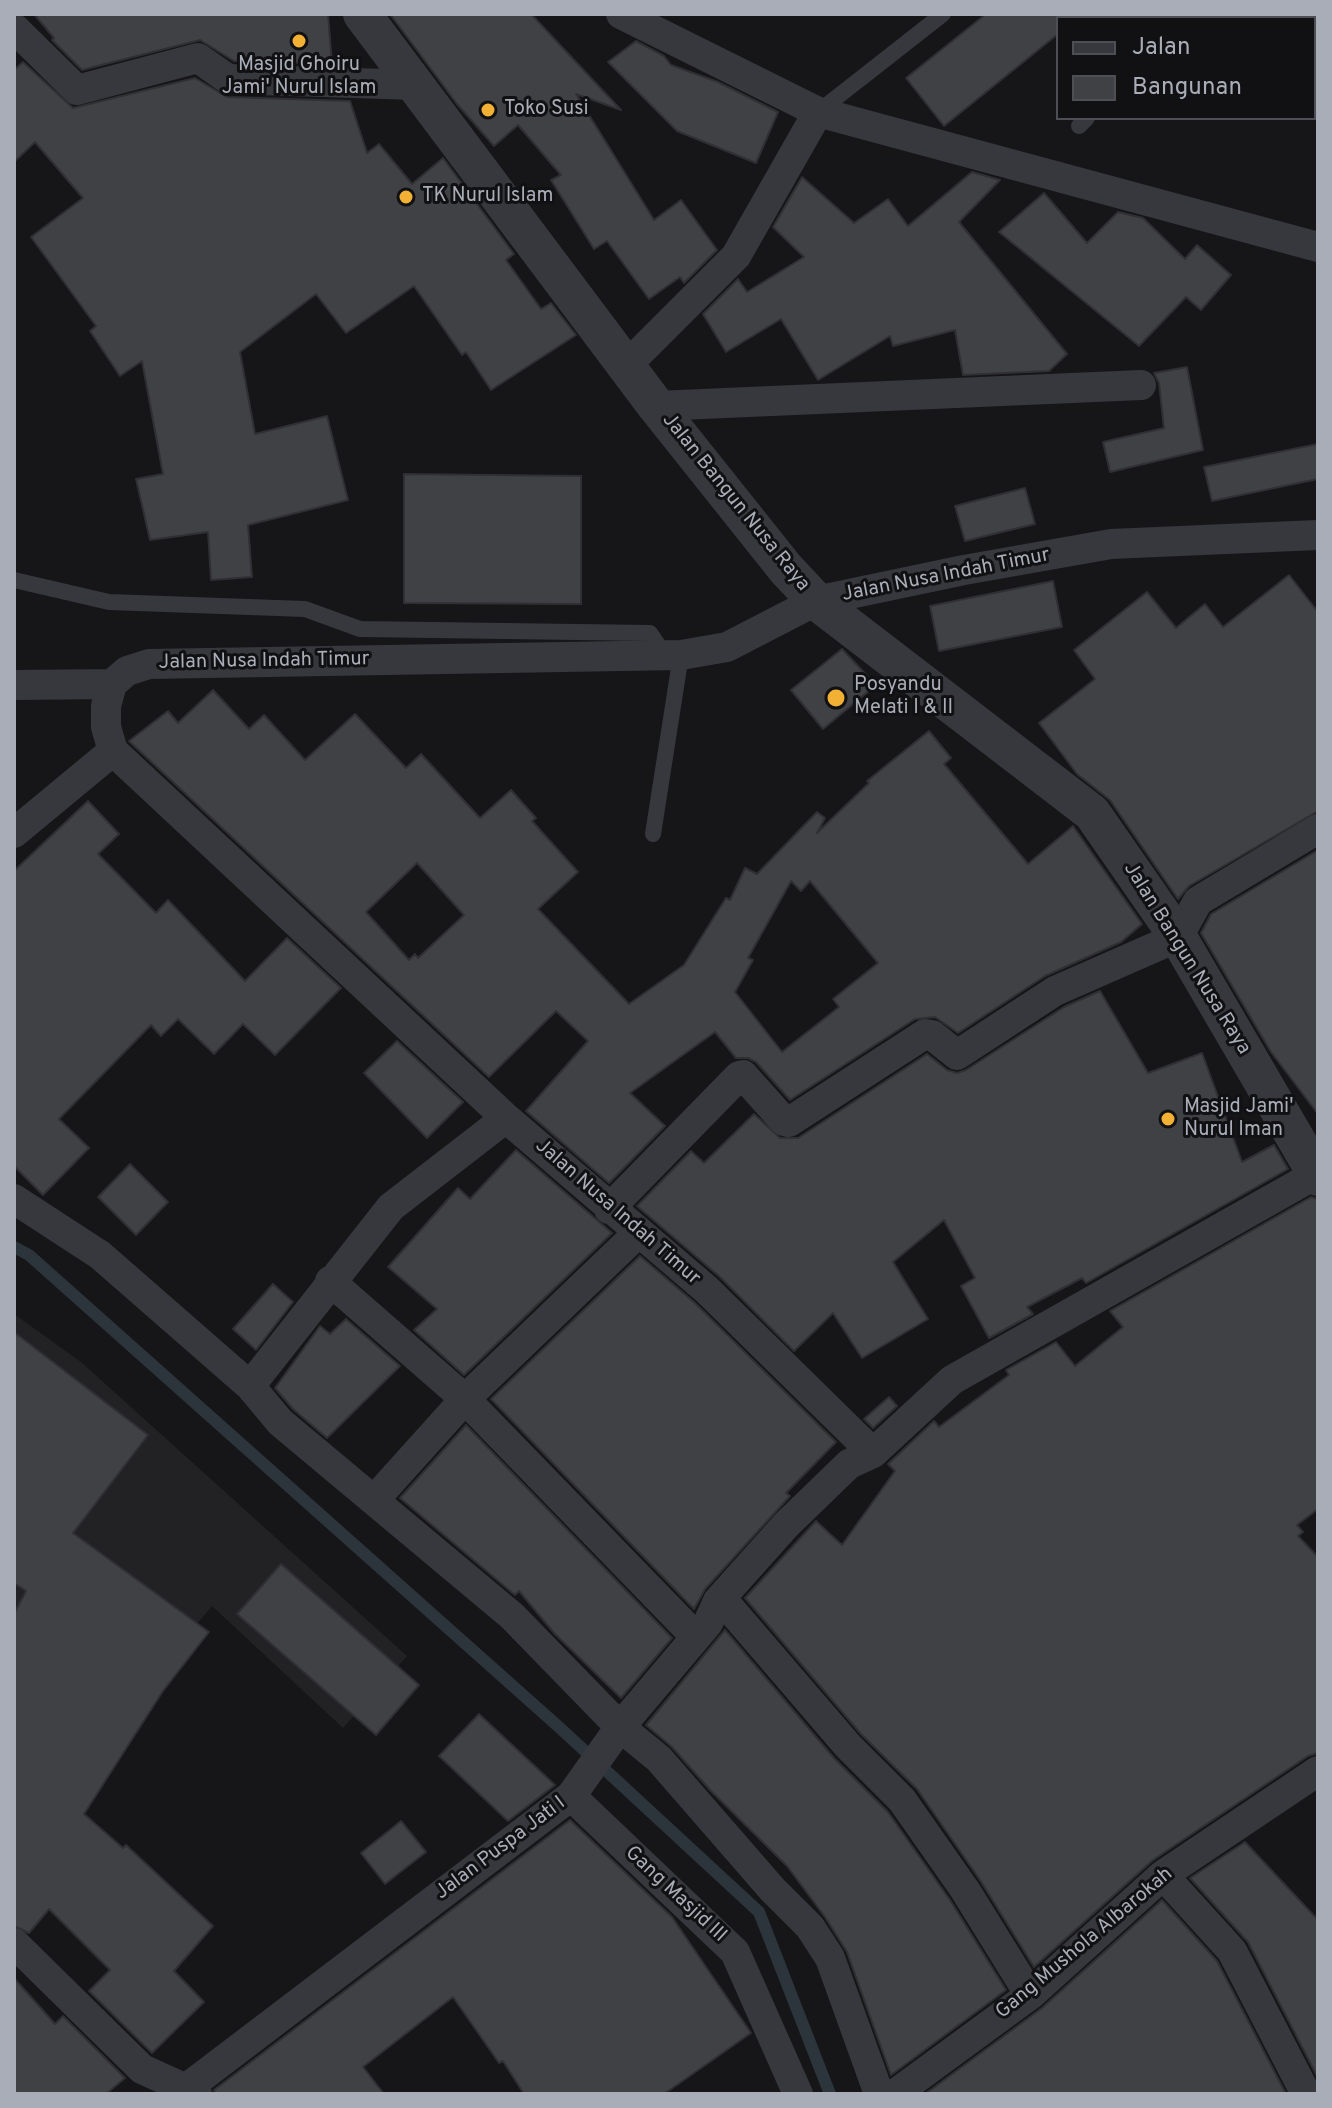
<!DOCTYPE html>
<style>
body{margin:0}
#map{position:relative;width:1332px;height:2108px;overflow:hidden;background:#161618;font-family:Overpass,sans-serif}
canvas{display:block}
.frame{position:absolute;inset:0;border:16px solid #a8adb8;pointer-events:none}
.legend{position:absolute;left:1056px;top:16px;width:260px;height:104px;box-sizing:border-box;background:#111113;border:2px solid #4d4f55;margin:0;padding:10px 14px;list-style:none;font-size:24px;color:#a8adb8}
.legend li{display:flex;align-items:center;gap:16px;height:40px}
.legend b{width:40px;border:2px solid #4d4f55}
</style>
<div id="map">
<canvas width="1332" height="2108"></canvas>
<div class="frame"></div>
<ul class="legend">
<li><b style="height:10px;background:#37383d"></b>Jalan</li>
<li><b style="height:22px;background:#404145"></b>Bangunan</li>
</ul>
</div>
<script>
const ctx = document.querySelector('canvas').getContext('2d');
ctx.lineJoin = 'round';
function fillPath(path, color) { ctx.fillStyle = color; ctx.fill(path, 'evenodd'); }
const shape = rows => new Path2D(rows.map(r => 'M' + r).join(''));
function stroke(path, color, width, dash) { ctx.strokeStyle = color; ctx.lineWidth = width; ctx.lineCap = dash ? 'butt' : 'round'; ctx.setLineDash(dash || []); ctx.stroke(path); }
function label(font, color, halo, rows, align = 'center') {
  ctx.font = font + ' Overpass,sans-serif'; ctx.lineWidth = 6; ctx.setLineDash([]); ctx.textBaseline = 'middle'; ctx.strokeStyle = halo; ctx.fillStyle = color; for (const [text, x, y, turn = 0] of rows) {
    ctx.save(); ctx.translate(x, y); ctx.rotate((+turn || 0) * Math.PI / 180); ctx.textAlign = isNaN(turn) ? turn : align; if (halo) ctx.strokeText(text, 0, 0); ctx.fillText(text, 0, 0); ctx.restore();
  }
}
fillPath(shape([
 [14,1314,81,1362,407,1656,343,1728,212,1606,126,1709,14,1634]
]), '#222225');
stroke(shape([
 [14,1247,29,1255,560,1728,759,1912,830,2094]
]), '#2c353c', 12);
const building = shape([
 [34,14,328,14,332,64,234,61,200,40,82,70,52,40,54,38,34,14],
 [390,14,531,14,621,110,576,94,654,220,681,200,717,250,684,283,680,277,649,299,607,241,594,249,551,180,561,175,518,125,494,146,457,104,390,14],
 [986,14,1083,14,1078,18,1058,18,1058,34,944,126,906,78,986,14],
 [636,41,664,56,671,65,718,82,778,112,756,163,677,131,608,62,636,41],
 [23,62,73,108,195,78,227,97,350,101,367,153,379,144,412,184,443,158,514,254,506,260,541,309,551,303,576,335,491,390,466,352,462,355,414,286,346,333,316,294,240,352,255,434,327,416,348,500,248,525,252,577,211,580,208,532,150,540,136,479,163,474,142,361,120,376,90,331,96,326,31,237,83,198,35,142,14,162,14,70,23,62],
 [972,172,1000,180,959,222,1067,354,1049,371,963,375,955,330,893,346,890,336,818,380,781,319,726,352,703,314,738,279,747,292,804,257,773,227,802,177,854,223,888,199,908,226,972,172],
 [1044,193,1087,243,1118,212,1143,218,1185,259,1197,245,1231,275,1201,310,1186,297,1139,346,999,232,1044,193],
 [1187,367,1203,450,1110,472,1103,442,1164,428,1159,383,1154,373,1187,367],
 [1318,444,1318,479,1212,501,1204,467,1318,444],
 [404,474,581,476,581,604,404,603,404,474],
 [1025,488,1035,524,965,541,955,506,1025,488],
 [1289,575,1318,612,1318,811,1189,886,1178,899,1110,800,1077,774,1039,723,1095,679,1074,650,1147,592,1176,628,1205,604,1223,627,1289,575],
 [1053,581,1062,627,939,651,930,606,1053,581],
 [842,649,876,685,823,729,791,690,842,649],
 [213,690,249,729,264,715,305,760,355,714,406,768,421,754,480,818,511,790,536,818,532,821,578,872,538,909,629,1004,684,965,726,898,730,900,745,868,757,874,817,812,825,818,817,833,869,783,867,781,929,731,951,758,944,764,1028,864,1073,826,1142,924,1121,942,1045,976,958,1033,935,1017,915,1019,790,1100,756,1062,748,1058,736,1058,715,1032,630,1093,665,1126,609,1183,526,1111,588,1041,556,1011,489,1077,129,741,168,711,178,723,213,690],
 [417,863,464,915,418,958,415,954,409,960,366,912,417,863],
 [791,881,801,891,810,881,878,963,833,999,839,1007,782,1052,735,992,753,960,748,958,791,881],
 [88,801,119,834,98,854,156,913,168,900,245,981,287,938,341,988,275,1055,243,1024,214,1054,178,1019,161,1036,151,1025,59,1119,89,1148,43,1195,14,1166,14,871,88,801],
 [1318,850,1318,1114,1271,1052,1201,933,1211,914,1318,850],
 [1100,991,1148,1073,1202,1053,1242,1162,1274,1145,1288,1169,1086,1283,1082,1278,1027,1307,1033,1314,989,1338,961,1286,975,1278,944,1220,893,1262,928,1319,862,1358,833,1313,794,1351,720,1277,637,1206,691,1151,704,1163,754,1114,780,1138,798,1138,927,1054,947,1070,957,1073,966,1070,1064,1007,1100,991],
 [397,1041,463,1102,427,1138,364,1073,397,1041],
 [516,1150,612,1233,464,1375,414,1330,437,1309,388,1267,458,1188,470,1199,516,1150],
 [130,1164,168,1202,136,1235,98,1197,130,1164],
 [1311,1197,1318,1199,1318,1509,1297,1525,1303,1532,1298,1536,1318,1557,1318,1753,1308,1756,1153,1860,1034,1967,980,1880,917,1789,861,1734,745,1598,816,1521,842,1545,895,1471,888,1464,934,1421,939,1427,1009,1375,1006,1370,1056,1342,1075,1366,1123,1327,1110,1311,1311,1197],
 [640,1256,695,1303,836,1442,786,1493,790,1496,705,1589,694,1609,491,1399,640,1256],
 [273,1284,293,1302,256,1350,233,1329,273,1284],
 [346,1319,400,1366,327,1438,293,1409,275,1388,320,1326,330,1334,346,1319],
 [14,1332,148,1435,73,1533,209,1632,163,1691,84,1814,123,1848,126,1845,213,1926,174,1971,204,2002,152,2053,89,1991,110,1970,49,1909,29,1933,14,1926,14,1614,26,1591,14,1583,14,1332],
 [889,1397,897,1406,873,1428,864,1419,889,1397],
 [466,1425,672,1638,621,1698,555,1634,519,1591,515,1595,400,1498,466,1425],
 [281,1564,419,1685,376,1735,237,1614,281,1564],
 [725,1630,834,1758,888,1812,950,1900,1006,1990,891,2075,847,1952,825,1917,787,1866,711,1791,672,1747,646,1725,725,1630],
 [479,1714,555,1785,508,1821,439,1756,479,1714],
 [570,1820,672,1917,751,2033,664,2094,524,2094,503,2061,499,2063,453,1997,363,2067,384,2094,215,2094,214,2090,570,1820],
 [401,1821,426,1852,385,1884,361,1853,401,1821],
 [1245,1842,1318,1920,1318,2078,1248,1942,1190,1878,1245,1842],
 [1162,1900,1217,1961,1286,2094,925,2094,1042,2008,1162,1900],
 [14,1978,55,2024,63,2016,125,2078,106,2094,14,2094,14,1978]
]);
fillPath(building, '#404145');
stroke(building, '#303034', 2);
stroke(shape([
 [1170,14,1173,18],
 [1314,93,1318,93],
 [818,112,943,14],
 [1079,126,1087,118],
 [14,580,109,602,305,609,360,629,650,633,665,655],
 [653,834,681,655]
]), '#37383d', 16);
stroke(shape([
 [621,14,818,112,1318,247],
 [14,28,77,90,198,58,228,79,416,85],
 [626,366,736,256,818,112],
 [656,406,1141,385],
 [14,685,112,684],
 [14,833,113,751],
 [14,1199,100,1255,250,1386,280,1422,512,1616,620,1727,659,1759,772,1889,810,1927,830,1958,879,2094],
 [609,1209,739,1076,743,1075,784,1121,789,1122,925,1034,932,1035,957,1055,1055,991,1178,937,1198,901,1318,829],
 [330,1281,465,1399,696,1637],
 [250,1386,391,1207,506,1118],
 [873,1453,707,1290,506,1118,113,751,106,727,106,706,112,684,127,671,149,664,681,655,727,647,816,601,964,570,1111,544,1318,535],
 [375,1499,465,1399,637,1234],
 [721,1598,848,1746,902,1800,965,1890,1030,1995],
 [571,1796,735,1952,798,2094],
 [1163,1875,1232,1951,1306,2094],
 [14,1943,142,2069,197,2094],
 [179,2094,571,1796,620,1727,708,1623,718,1601,786,1525,849,1464,873,1453,952,1380,1318,1173],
 [895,2094,1030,1995,1163,1875,1318,1771]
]), '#37383d', 30);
stroke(shape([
 [362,14,656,406,786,569,816,601,1092,813,1178,937,1318,1177]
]), '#37383d', 38);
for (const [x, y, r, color] of [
 [299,41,8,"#f2b134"],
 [488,110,8,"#f2b134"],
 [406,197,8,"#f2b134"],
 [836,698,10,"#f2b134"],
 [1168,1119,8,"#f2b134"]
]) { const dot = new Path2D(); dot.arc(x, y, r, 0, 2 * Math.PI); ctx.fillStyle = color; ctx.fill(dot); stroke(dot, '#111113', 3); }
label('20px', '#a8adb8', '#111113', [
 ["Masjid Ghoiru",299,66,"center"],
 ["Jami' Nurul Islam",299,89,"center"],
 ["Toko Susi",504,110],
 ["TK Nurul Islam",422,197],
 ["Posyandu",854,686],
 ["Melati I & II",854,709],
 ["Masjid Jami'",1184,1108],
 ["Nurul Iman",1184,1131]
], 'left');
label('20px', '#a8adb8', '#111113', [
 ["Jalan Bangun Nusa Raya",735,503,51],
 ["Jalan Nusa Indah Timur",946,576,-11],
 ["Jalan Nusa Indah Timur",264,662,-1],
 ["Jalan Bangun Nusa Raya",1186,959,58],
 ["Jalan Nusa Indah Timur",617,1213,41],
 ["Jalan Puspa Jati I",501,1849,-37],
 ["Gang Masjid III",675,1895,43],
 ["Gang Mushola Albarokah",1085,1944,-40]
]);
</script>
